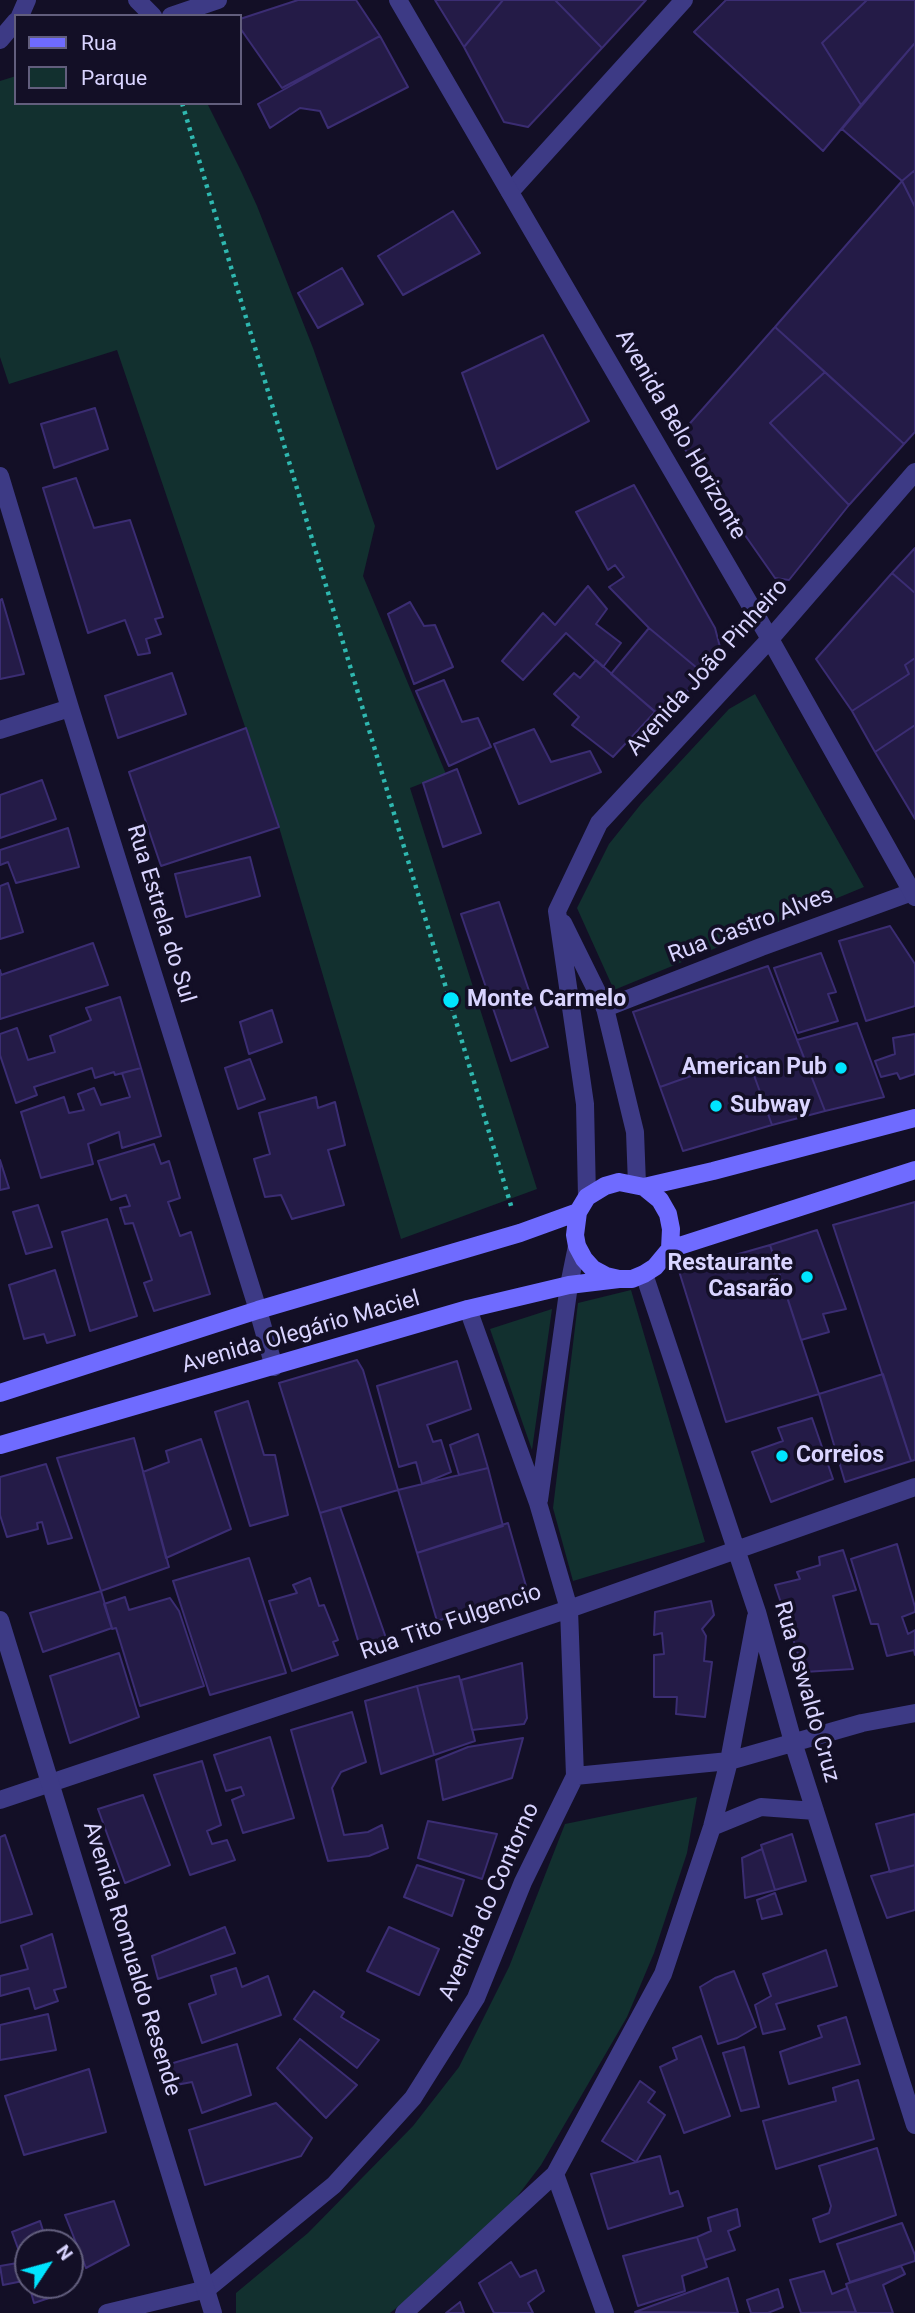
<!DOCTYPE html>
<meta charset="utf-8">
<style>
body{margin:0}
#map{position:relative;width:915px;height:2313px;overflow:hidden;background:#130f26;font-family:Roboto,sans-serif}
canvas{display:block}
.legend{position:absolute;left:14px;top:14px;width:228px;height:91px;box-sizing:border-box;background:#130f26;border:2px solid #625e7d;margin:0;padding:9px 12px;list-style:none;font-size:21px;color:#d9d4ff}
.legend li{display:flex;align-items:center;gap:14px;height:35px}
.legend b{width:35px;border:2px solid #625e7d}
.north{position:absolute;left:14px;top:2229px;width:70px;height:70px;box-sizing:border-box;background:#130f26;border:2px solid #625e7d;border-radius:50%;rotate:54deg;font-size:19px;font-weight:700;line-height:28px;text-align:center;color:#d9d4ff}
.north::after{content:'';display:block;margin:auto;width:24px;height:32px;background:#00e5ff;clip-path:polygon(50% 0,100% 100%,50% 72%,0 100%)}
</style>
<div id="map">
<canvas width="915" height="2313"></canvas>
<ul class="legend">
<li><b style="height:9px;background:#6f6bff"></b>Rua</li>
<li><b style="height:19px;background:#12302f"></b>Parque</li>
</ul>
<div class="north">N</div>
</div>
<script>
const ctx = document.querySelector('canvas').getContext('2d');
ctx.lineJoin = 'round';
function fillPath(path, color) { ctx.fillStyle = color; ctx.fill(path, 'evenodd'); }
const shape = rows => new Path2D(rows.map(r => 'M' + r).join(''));
function stroke(path, color, width, dash) { ctx.strokeStyle = color; ctx.lineWidth = width; ctx.lineCap = dash ? 'butt' : 'round'; ctx.setLineDash(dash || []); ctx.stroke(path); }
function label(font, color, halo, rows, align = 'center') {
  ctx.font = font + ' Roboto,sans-serif'; ctx.lineWidth = 7; ctx.setLineDash([]); ctx.textBaseline = 'middle'; ctx.strokeStyle = halo; ctx.fillStyle = color; for (const [text, x, y, turn = 0] of rows) {
    ctx.save(); ctx.translate(x, y); ctx.rotate((+turn || 0) * Math.PI / 180); ctx.textAlign = isNaN(turn) ? turn : align; if (halo) ctx.strokeText(text, 0, 0); ctx.fillText(text, 0, 0); ctx.restore();
  }
}
fillPath(shape([
 [16,76,16,103,207,103,242,173,257,206,313,348,375,526,363,576,446,774,410,788,537,1189,401,1239,279,827,117,350,9,384,0,357,0,81],
 [755,694,864,887,614,990,577,908,609,844,641,804,729,709],
 [631,1290,705,1542,573,1581,553,1508,578,1303],
 [552,1309,532,1450,490,1329],
 [697,1797,687,1853,654,1953,627,2017,541,2165,513,2202,432,2280,390,2313,236,2313,236,2293,308,2233,413,2126,459,2067,509,1967,565,1824]
]), '#12302f');
const building = shape([
 [298,0,356,0,380,36,282,88,240,28,240,19,298,0],
 [435,0,503,0,464,47,435,0],
 [503,0,555,0,602,48,528,127,504,122,464,47,503,0],
 [555,0,646,0,602,48,555,0],
 [726,0,867,0,822,43,861,105,823,151,694,32,726,0],
 [867,0,915,0,915,43,861,105,822,43,867,0],
 [380,36,408,87,328,128,320,111,300,108,270,128,258,104,380,36],
 [915,43,915,170,902,181,842,129,915,43],
 [915,170,915,207,902,181,915,170],
 [902,181,915,207,915,432,904,444,775,327,902,181],
 [453,211,480,253,403,295,378,256,453,211],
 [342,268,363,304,318,328,298,293,342,268],
 [775,327,825,372,770,423,849,505,789,580,775,578,677,438,775,327],
 [543,335,589,421,497,469,462,373,543,335],
 [825,372,904,444,849,505,770,423,825,372],
 [95,408,108,449,54,468,41,424,95,408],
 [76,478,94,528,130,520,163,617,155,619,161,634,146,639,150,653,138,655,125,620,88,633,43,488,76,478],
 [634,485,715,628,720,647,703,673,649,628,609,587,624,577,615,565,608,570,576,512,634,485],
 [915,548,915,593,892,573,915,548],
 [892,573,915,593,915,658,905,665,909,674,852,711,816,659,892,573],
 [588,586,607,609,596,624,621,643,603,667,566,633,523,680,502,661,543,613,555,625,588,586],
 [2,599,24,674,0,679,0,600,2,599],
 [410,602,424,626,435,625,453,667,414,684,388,614,410,602],
 [649,628,703,673,664,719,611,674,649,628],
 [915,658,915,725,875,752,852,711,909,674,905,665,915,658],
 [596,660,655,712,613,757,572,725,579,717,554,694,574,673,580,678,596,660],
 [172,673,186,714,118,738,105,696,172,673],
 [444,680,462,722,478,718,491,747,449,766,416,691,444,680],
 [915,725,915,819,875,752,915,725],
 [246,728,279,827,161,866,129,772,246,728],
 [534,729,551,762,590,751,601,772,519,804,494,744,534,729],
 [457,769,481,833,443,847,423,783,457,769],
 [42,780,56,819,0,838,0,795,42,780],
 [68,828,79,867,16,883,8,862,0,865,0,850,68,828],
 [250,857,260,896,186,917,175,874,250,857],
 [8,883,23,932,0,939,0,886,8,883],
 [499,902,548,1047,511,1061,461,914,499,902],
 [890,926,915,964,915,1006,866,1021,839,941,890,926],
 [93,943,108,985,0,1019,0,970,1,975,93,943],
 [821,953,836,992,828,994,838,1021,798,1033,774,968,821,953],
 [768,966,825,1111,772,1125,747,1056,660,1087,633,1012,768,966],
 [120,997,141,1068,115,1075,114,1072,95,1078,92,1068,34,1087,37,1095,16,1103,0,1055,0,1034,17,1028,28,1060,55,1052,50,1036,91,1020,86,1008,120,997],
 [272,1010,282,1042,249,1054,240,1022,272,1010],
 [857,1023,884,1097,825,1111,797,1040,857,1023],
 [915,1034,915,1074,900,1079,897,1073,881,1077,875,1061,895,1054,893,1038,915,1034],
 [747,1056,772,1125,683,1151,660,1087,747,1056],
 [250,1059,265,1099,238,1109,225,1068,250,1059],
 [141,1068,161,1136,122,1148,119,1132,88,1144,93,1164,41,1178,21,1112,64,1097,69,1113,84,1110,78,1094,94,1088,101,1105,130,1097,122,1073,141,1068],
 [316,1097,318,1108,335,1102,345,1145,328,1150,344,1205,292,1219,281,1195,265,1197,254,1159,270,1154,259,1113,316,1097],
 [154,1144,161,1164,169,1161,180,1198,168,1202,180,1236,191,1232,210,1294,154,1311,144,1283,152,1280,133,1223,125,1224,120,1208,130,1206,126,1195,111,1200,98,1161,154,1144],
 [0,1160,9,1188,0,1190,0,1160],
 [915,1202,915,1460,911,1461,833,1225,915,1202],
 [38,1205,52,1247,26,1254,13,1212,38,1205],
 [107,1219,137,1316,90,1331,62,1232,107,1219],
 [817,1230,846,1309,823,1314,829,1332,801,1340,770,1245,817,1230],
 [770,1245,819,1394,726,1422,679,1271,770,1245],
 [55,1270,75,1335,47,1343,44,1334,24,1339,9,1285,55,1270],
 [357,1360,363,1370,398,1490,320,1513,279,1383,357,1360],
 [457,1361,471,1409,427,1425,433,1442,441,1440,451,1472,422,1484,416,1462,399,1467,377,1386,457,1361],
 [883,1374,911,1461,845,1482,819,1394,883,1374],
 [248,1401,264,1455,275,1455,288,1515,250,1526,215,1412,248,1401],
 [812,1418,833,1479,771,1502,752,1452,783,1441,778,1428,812,1418],
 [478,1434,488,1468,459,1475,450,1445,478,1434],
 [134,1438,169,1567,101,1591,57,1458,134,1438],
 [201,1439,231,1529,166,1558,143,1472,169,1462,166,1451,201,1439],
 [46,1464,72,1538,48,1544,42,1522,37,1523,38,1529,7,1537,0,1515,0,1477,46,1464],
 [488,1468,503,1526,417,1553,398,1490,488,1468],
 [340,1507,386,1638,360,1647,320,1513,340,1507],
 [508,1523,526,1586,523,1594,437,1621,417,1553,508,1523],
 [897,1544,915,1607,915,1612,902,1617,908,1634,915,1630,915,1655,914,1650,887,1656,878,1624,871,1624,851,1559,897,1544],
 [843,1550,856,1590,833,1596,853,1669,804,1672,775,1585,800,1579,797,1572,820,1565,819,1557,843,1550],
 [249,1558,286,1673,210,1695,173,1581,249,1558],
 [310,1578,319,1606,324,1605,338,1640,333,1642,338,1655,292,1671,269,1601,297,1593,293,1585,310,1578],
 [101,1591,112,1628,43,1652,30,1613,101,1591],
 [125,1597,129,1610,170,1598,179,1611,204,1686,140,1706,116,1628,112,1629,104,1604,125,1597],
 [711,1601,714,1615,702,1629,706,1636,704,1661,712,1662,705,1717,676,1714,677,1697,654,1697,654,1655,664,1654,662,1633,654,1635,655,1612,711,1601],
 [119,1653,139,1717,70,1743,50,1676,119,1653],
 [522,1663,527,1718,524,1724,472,1730,461,1680,522,1663],
 [459,1676,475,1741,434,1755,417,1686,459,1676],
 [417,1686,434,1755,381,1774,365,1701,417,1686],
 [352,1712,366,1762,341,1772,332,1788,344,1835,368,1832,382,1825,388,1848,369,1856,328,1861,291,1730,352,1712],
 [270,1737,294,1818,243,1833,232,1800,244,1795,241,1787,226,1791,214,1755,270,1737],
 [523,1738,512,1778,443,1800,436,1760,468,1747,523,1738],
 [202,1761,221,1825,207,1831,212,1844,227,1840,235,1860,190,1875,154,1775,202,1761],
 [143,1795,170,1865,125,1883,98,1809,143,1795],
 [915,1814,915,1865,890,1872,876,1824,915,1814],
 [428,1821,497,1834,482,1879,418,1858,428,1821],
 [792,1834,806,1881,775,1890,761,1845,792,1834],
 [5,1835,32,1914,0,1923,0,1837,5,1835],
 [762,1849,775,1890,745,1898,742,1858,762,1849],
 [417,1865,464,1880,452,1916,404,1897,417,1865],
 [915,1865,915,1910,887,1918,871,1876,915,1865],
 [775,1893,782,1914,762,1919,757,1900,775,1893],
 [225,1927,235,1953,158,1979,152,1956,225,1927],
 [389,1927,439,1949,419,1995,367,1971,389,1927],
 [52,1934,66,1987,54,1990,58,2001,35,2009,29,1988,0,1996,0,1976,28,1969,21,1946,52,1934],
 [826,1950,837,1986,776,2004,785,2029,763,2034,755,2005,771,1996,763,1974,826,1950],
 [236,1968,242,1987,268,1976,281,2015,202,2043,189,2004,216,1994,211,1976,236,1968],
 [734,1971,756,2027,737,2038,718,2044,700,1987,715,1978,734,1971],
 [314,1991,344,2012,341,2017,379,2040,357,2068,294,2019,314,1991],
 [48,2014,56,2050,0,2060,0,2025,48,2014],
 [846,2017,860,2064,789,2084,780,2052,822,2037,818,2026,846,2017],
 [701,2036,730,2116,684,2133,660,2067,677,2059,673,2048,701,2036],
 [300,2039,357,2085,326,2118,277,2068,300,2039],
 [237,2044,251,2095,202,2113,192,2082,176,2085,170,2064,237,2044],
 [744,2047,759,2107,741,2111,723,2053,744,2047],
 [89,2069,106,2132,24,2155,5,2096,89,2069],
 [858,2080,874,2139,776,2169,763,2121,836,2101,833,2088,858,2080],
 [640,2081,655,2092,648,2102,665,2115,636,2162,602,2141,640,2081],
 [276,2103,312,2138,301,2156,205,2185,189,2130,276,2103],
 [877,2148,896,2215,820,2242,813,2219,829,2213,831,2206,819,2166,877,2148],
 [660,2156,670,2194,678,2191,683,2206,608,2229,591,2174,660,2156],
 [114,2201,129,2245,86,2268,65,2215,114,2201],
 [737,2209,740,2226,728,2231,735,2250,705,2260,697,2237,711,2231,708,2218,737,2209],
 [40,2221,47,2243,28,2243,28,2280,3,2285,0,2266,23,2262,12,2232,40,2221],
 [902,2223,915,2255,915,2261,850,2282,837,2244,902,2223],
 [697,2237,707,2267,682,2276,685,2291,638,2306,623,2256,697,2237],
 [511,2262,520,2277,536,2270,544,2291,528,2303,533,2313,494,2313,479,2283,511,2262],
 [901,2266,905,2274,883,2285,893,2313,856,2313,846,2284,901,2266],
 [824,2271,832,2294,847,2288,856,2312,801,2313,790,2280,824,2271],
 [728,2278,738,2313,635,2312,728,2278],
 [29,2285,61,2285,64,2293,34,2303,29,2285],
 [778,2289,783,2307,768,2313,751,2313,747,2300,778,2289],
 [460,2302,464,2313,446,2313,460,2302]
]);
fillPath(building, '#241b47');
stroke(building, '#3b2d73', 2);
stroke(shape([
 [182,103,512,1209]
]), '#2fb8b0', 4.5, [3.5, 5]);
stroke(shape([
 [510,192,684,0],
 [0,476,70,708,258,1310,274,1367],
 [0,730,70,708],
 [605,1008,761,947,915,891],
 [644,1274,757,1612,793,1742,915,2125],
 [539,1500,569,1285,577,1246],
 [575,1776,729,1761,862,1723,915,1713],
 [0,1800,569,1609,915,1487],
 [712,1827,761,1807,815,1811],
 [555,2174,605,2313],
 [107,2313,207,2289,334,2185,413,2098,476,1998,523,1882,575,1776,569,1609,538,1503,468,1309],
 [404,2313,555,2174,663,1974,712,1827,729,1761,756,1617]
]), '#3d3a85', 18);
stroke(shape([
 [137,0,153,16],
 [398,0,770,639,915,897],
 [20,16,27,0],
 [171,16,218,0],
 [0,40,16,21],
 [563,923,605,1008,635,1132,637,1184],
 [587,1197,585,1104,557,911,599,823,770,639,915,472],
 [0,1620,213,2313]
]), '#3d3a85', 18);
stroke(shape([
 [619,1182,644,1187,660,1200,668,1214,671,1229,670,1249,655,1267,644,1274,632,1279,619,1279,606,1276,593,1269,584,1259,577,1246,575,1235,578,1212,587,1197,605,1186,619,1182],
 [644,1187,713,1171,915,1118],
 [670,1249,915,1170],
 [0,1393,258,1310,520,1233,578,1212],
 [0,1445,468,1309,569,1285,619,1279]
]), '#6f6bff', 18);
for (const [x, y, r, color] of [
 [451,1000,9,"#00e5ff"],
 [841,1068,7,"#00e5ff"],
 [716,1106,7,"#00e5ff"],
 [807,1277,7,"#00e5ff"],
 [782,1456,7,"#00e5ff"]
]) { const dot = new Path2D(); dot.arc(x, y, r, 0, 2 * Math.PI); ctx.fillStyle = color; ctx.fill(dot); stroke(dot, '#130f26', 2.5); }
label('23px', '#d9d4ff', '#130f26', [
 ["Avenida Belo Horizonte",680,435,60],
 ["Avenida João Pinheiro",708,668,-48],
 ["Rua Estrela do Sul",160,914,73],
 ["Rua Castro Alves",751,926,-21],
 ["Avenida Olegário Maciel",301,1333,-16],
 ["Rua Tito Fulgencio",451,1623,-19],
 ["Rua Oswaldo Cruz",806,1692,74],
 ["Avenida do Contorno",490,1902,-66],
 ["Avenida Romualdo Resende",131,1959,73]
]);
label('bold 23px', '#d9d4ff', '#130f26', [
 ["Monte Carmelo",467,1000],
 ["American Pub",827,1068,"right"],
 ["Subway",730,1106],
 ["Restaurante",793,1264,"right"],
 ["Casarão",793,1290,"right"],
 ["Correios",796,1456]
], 'left');
</script>
